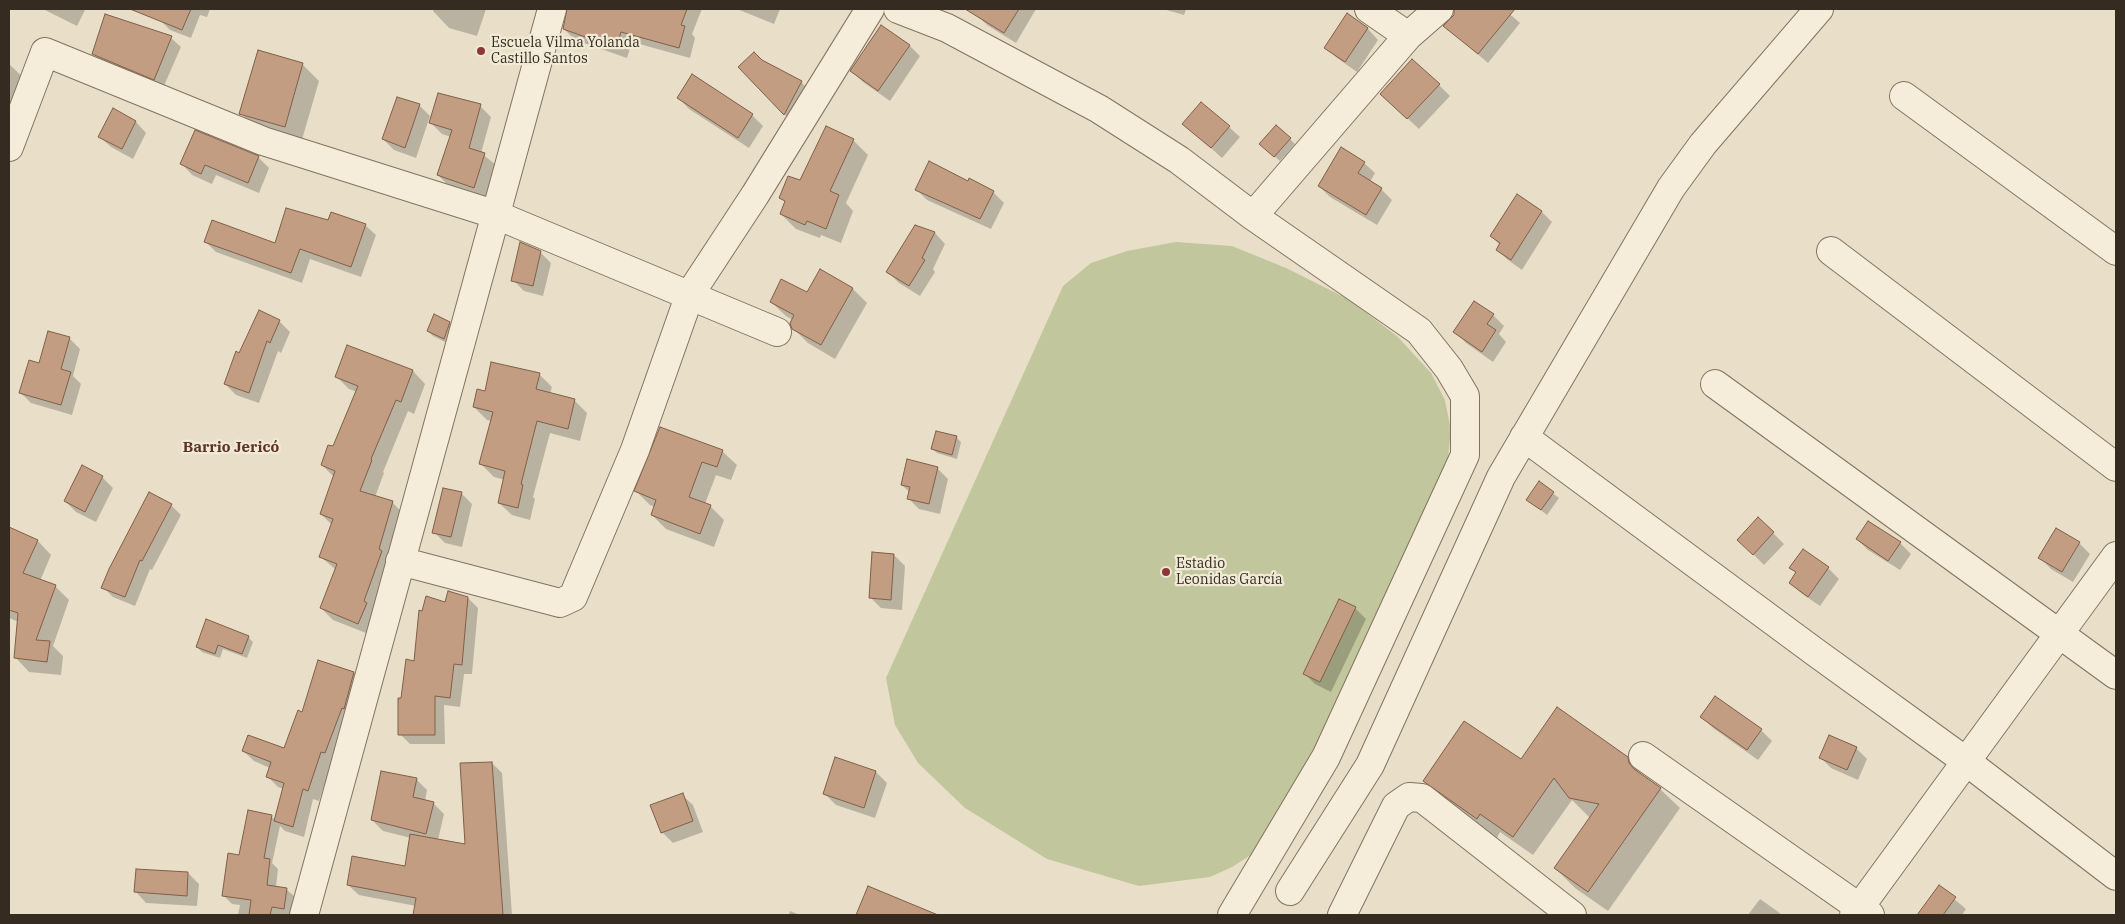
<!DOCTYPE html>
<meta charset="utf-8">
<style>
body{margin:0}
#map{position:relative;width:2125px;height:924px;overflow:hidden;background:#e9dfc8;font-family:"IBM Plex Serif",serif}
canvas{display:block}
.frame{position:absolute;inset:0;border:10px solid #352b21;pointer-events:none}
</style>
<div id="map">
<canvas width="2125" height="924"></canvas>
<div class="frame"></div>
</div>
<script>
const ctx = document.querySelector('canvas').getContext('2d');
ctx.lineJoin = 'round';
function fillPath(path, color) { ctx.fillStyle = color; ctx.fill(path, 'evenodd'); }
const shape = rows => new Path2D(rows.map(r => 'M' + r).join(''));
function stroke(path, color, width, dash) { ctx.strokeStyle = color; ctx.lineWidth = width; ctx.lineCap = dash ? 'butt' : 'round'; ctx.setLineDash(dash || []); ctx.stroke(path); }
function label(font, color, halo, rows, align = 'center') {
  ctx.font = font + ' "IBM Plex Serif",serif'; ctx.lineWidth = 4.5; ctx.setLineDash([]); ctx.textBaseline = 'middle'; ctx.strokeStyle = halo; ctx.fillStyle = color; for (const [text, x, y, turn = 0] of rows) {
    ctx.save(); ctx.translate(x, y); ctx.rotate((+turn || 0) * Math.PI / 180); ctx.textAlign = isNaN(turn) ? turn : align; if (halo) ctx.strokeText(text, 0, 0); ctx.fillText(text, 0, 0); ctx.restore();
  }
}
fillPath(shape([
 [1176,242,1232,246,1286,268,1348,299,1398,337,1431,373,1445,400,1451,431,1447,465,1281,822,1257,851,1232,867,1210,877,1139,886,1047,859,965,808,918,763,895,725,886,678,1063,286,1091,263,1127,251]
]), '#c1c69d');
fillPath(shape([
 [43,9,84,9,85,10,77,26],
 [167,9,210,9,207,17,200,15,191,38,170,30,162,22],
 [434,9,486,9,477,36,449,28,433,11],
 [568,9,611,9,643,15,645,9,702,9,692,34,695,38,690,58,632,42,627,58,575,40,564,29],
 [737,9,780,9,774,24],
 [979,9,1036,9,1016,43,987,25,976,14],
 [1163,9,1186,9,1184,15],
 [1455,9,1504,9,1520,23,1488,63,1445,26,1455,15],
 [1348,15,1368,29,1378,40,1357,72,1337,58,1326,48],
 [882,26,910,46,920,56,890,101,863,82,852,71],
 [171,38,181,47,163,88,103,64,94,54],
 [9,64,27,81,9,122],
 [302,64,319,81,301,143,257,130,241,113],
 [740,67,801,82,810,91,794,124],
 [693,76,752,115,763,126,749,148,689,109,679,98],
 [1439,85,1450,96,1419,129,1392,104],
 [419,105,430,116,416,158,394,150,383,139],
 [480,106,491,117,481,153,496,165,485,198,449,186,438,175,451,137,442,134,431,123],
 [136,122,146,133,133,159,111,147,100,137],
 [1184,124,1229,127,1240,137,1222,158],
 [1290,139,1295,144,1280,161,1266,149],
 [853,140,868,155,846,203,853,211,841,243,821,235,820,238,796,229,781,214,786,203,781,198],
 [258,157,269,168,259,193,216,175,212,184,192,175,182,164],
 [1364,163,1375,173,1370,182,1381,189,1392,200,1377,225,1330,197,1319,186],
 [968,183,993,192,1004,203,991,229,927,200,916,189],
 [1517,196,1542,212,1552,222,1522,270,1508,260,1497,250,1500,245,1491,236],
 [329,222,365,225,376,235,361,277,310,259,302,283,216,252,206,242,276,245],
 [916,226,935,233,945,244,933,269,935,272,920,296,899,283,888,272],
 [540,252,551,263,543,296,524,291,513,280],
 [853,289,867,303,835,359,808,343,793,328,793,320,786,316,771,302,808,293],
 [1493,315,1504,326,1499,334,1506,342,1493,362,1466,343,1455,332],
 [279,321,290,332,281,353,278,351,259,403,236,395,225,384,240,354],
 [449,323,455,328,449,344,433,336,428,331],
 [69,338,80,349,73,376,81,384,72,415,31,403,20,392,40,364],
 [348,347,413,371,425,384,414,414,408,411,383,472,384,473,375,497,393,503,405,515,371,635,333,620,321,608,336,570,321,557,332,525,321,514,334,477,322,465,333,448,357,392,349,389,337,377],
 [539,374,552,387,550,394,574,400,587,413,580,441,550,433,533,497,535,499,530,520,512,515,499,503,505,480,494,477,481,464,492,421,487,420,474,407,486,392],
 [660,429,723,452,737,465,731,480,716,475,705,504,710,506,724,520,714,547,666,529,652,515,655,507,650,505,636,491],
 [956,437,961,442,957,459,937,453,932,448],
 [937,468,948,479,940,514,919,509,908,498,910,493,902,485],
 [102,477,113,488,96,522,76,512,65,501],
 [1539,483,1559,498,1547,515,1528,500],
 [461,493,472,504,462,547,445,543,434,532],
 [171,505,181,515,152,570,150,569,135,606,113,597,103,587],
 [9,528,38,541,51,555,40,581,55,586,69,600,53,646,63,656,61,675,29,672,16,658,19,622,9,618],
 [1773,533,1784,544,1764,565,1750,551],
 [1857,539,1900,543,1911,554,1900,570,1868,550],
 [2079,543,2090,554,2073,582,2051,569,2040,558],
 [894,555,905,566,902,610,881,608,870,597],
 [1791,568,1828,568,1839,579,1820,606,1801,593,1791,583,1797,573],
 [468,598,478,608,472,674,464,674,460,707,444,705,445,744,410,744,400,734,402,700,415,662,446,603],
 [1340,600,1355,608,1366,619,1331,692,1315,684,1304,673],
 [248,637,253,642,247,658,223,649,220,658,202,652,197,647],
 [354,673,364,684,335,763,332,761,319,801,313,799,304,837,285,831,280,826,272,863,278,869,276,887,286,889,295,897,292,915,238,915,240,905,232,904,224,896,240,856,271,816,275,820,284,789,278,787,267,776,270,768,254,761,243,751,285,750,303,713],
 [1702,717,1761,730,1772,741,1758,760,1713,728],
 [1856,748,1867,759,1858,780,1831,768,1820,757],
 [1627,758,1647,780,1660,789,1680,808,1608,911,1575,888,1555,868,1590,818,1572,800,1533,855,1500,832,1497,838,1444,800,1424,781,1521,761],
 [492,763,502,773,512,915,414,915,416,906,359,895,348,885,406,867,411,838,383,831,372,820,416,779,427,790,425,801,433,803,444,814,438,840,466,845],
 [876,772,887,783,875,818,836,805,825,794],
 [682,795,693,805,703,832,673,843,662,832],
 [188,873,199,884,197,906,146,903,136,892],
 [1939,886,1966,909,1962,915,1929,915,1923,909],
 [869,887,919,908,926,915,858,915],
 [1760,899,1777,911,1782,915,1748,915],
 [790,911,800,915,789,915]
]), '#0003');
const building = shape([
 [130,9,191,9,182,30,130,9],
 [567,9,687,9,681,25,685,26,679,48,621,32,616,48,563,29,567,9],
 [965,9,1019,9,1004,33,965,9],
 [1454,9,1515,9,1478,54,1443,26,1454,15,1454,9],
 [1347,13,1368,28,1345,62,1324,48,1347,13],
 [105,14,172,36,154,80,92,54,105,14],
 [881,25,910,45,878,91,850,71,881,25],
 [258,50,303,63,285,127,239,114,258,50],
 [754,52,762,60,802,81,784,115,738,67,754,52],
 [1412,59,1440,84,1407,119,1380,94,1412,59],
 [692,74,753,114,738,138,677,98,692,74],
 [438,93,481,104,469,148,485,153,474,188,437,175,452,130,429,123,438,93],
 [397,97,420,104,405,148,382,139,397,97],
 [1201,102,1230,126,1211,148,1182,124,1201,102],
 [113,108,136,121,122,149,98,137,113,108],
 [1276,125,1291,138,1274,157,1259,144,1276,125],
 [826,126,854,139,830,191,839,195,826,229,807,221,805,225,780,214,785,201,779,198,788,176,800,180,826,126],
 [195,130,259,156,248,183,205,165,201,174,180,164,195,130],
 [1341,147,1365,162,1358,173,1382,188,1366,215,1318,186,1341,147],
 [929,161,968,181,969,178,994,191,980,219,915,190,929,161],
 [1517,194,1542,211,1511,260,1496,250,1500,243,1490,236,1517,194],
 [286,208,328,220,331,212,366,224,351,267,300,249,291,273,204,242,212,220,275,243,286,208],
 [915,225,935,232,922,258,925,260,909,286,886,272,915,225],
 [520,242,541,251,533,286,511,281,520,242],
 [820,269,853,288,821,345,792,329,790,323,794,315,770,302,781,279,807,292,820,269],
 [1474,301,1494,314,1487,324,1496,330,1482,352,1453,332,1474,301],
 [259,310,280,320,270,343,267,341,249,393,224,384,236,351,239,353,259,310],
 [434,314,450,322,444,339,427,331,434,314],
 [48,331,70,337,61,369,71,372,61,405,19,393,29,360,39,363,48,331],
 [347,345,413,370,401,402,396,400,371,459,372,460,360,491,393,501,379,549,382,551,364,601,367,603,358,624,320,608,337,564,319,557,333,519,320,514,335,471,321,465,328,445,333,446,358,386,335,377,347,345],
 [491,362,540,373,536,389,575,399,568,429,537,421,521,484,523,485,518,508,498,503,505,471,479,464,493,412,473,407,477,389,485,391,491,362],
 [660,427,723,450,717,467,702,462,689,497,711,505,700,534,651,515,656,500,634,491,660,427],
 [936,431,957,436,952,455,931,449,936,431],
 [907,459,938,467,929,504,907,499,910,487,901,485,907,459],
 [82,465,103,476,85,512,64,501,82,465],
 [1539,481,1554,492,1541,510,1526,500,1539,481],
 [443,488,462,492,451,537,432,533,443,488],
 [149,492,172,504,142,561,140,560,125,597,101,588,109,569,149,492],
 [1758,517,1774,532,1753,555,1737,540,1758,517],
 [1868,521,1901,542,1888,561,1856,539,1868,521],
 [9,527,38,540,23,573,56,585,36,640,50,641,47,662,14,658,18,613,9,610,9,527],
 [2056,528,2080,542,2062,572,2038,558,2056,528],
 [1803,549,1829,567,1808,597,1789,583,1796,572,1789,568,1803,549],
 [872,552,894,554,891,600,869,598,872,552],
 [448,591,468,597,462,665,454,664,450,698,435,696,435,735,398,735,398,698,401,698,406,659,414,661,419,610,422,611,426,596,445,602,448,591],
 [1339,599,1356,607,1320,682,1303,674,1339,599],
 [206,619,249,636,242,654,218,645,215,654,196,647,206,619],
 [318,660,354,672,344,709,342,708,325,753,321,752,308,791,303,789,293,827,274,821,284,783,266,777,271,762,242,751,248,735,284,748,298,710,302,712,318,660],
 [1715,696,1762,729,1747,750,1700,717,1715,696],
 [1557,707,1628,757,1629,763,1634,769,1661,788,1588,892,1554,868,1599,804,1569,798,1554,778,1513,837,1480,814,1477,819,1423,781,1464,721,1521,759,1557,707],
 [1829,735,1857,747,1847,770,1819,758,1829,735],
 [835,757,876,771,864,808,823,794,835,757],
 [492,762,503,915,413,915,416,898,347,885,352,856,405,866,410,834,465,844,460,763,492,762],
 [381,771,417,778,413,797,434,802,426,834,371,820,381,771],
 [683,793,693,821,661,833,650,805,683,793],
 [248,810,272,815,264,858,270,859,267,885,287,888,284,909,272,907,270,915,249,915,251,900,222,896,228,853,239,855,248,810],
 [136,869,188,872,187,896,134,892,136,869],
 [1939,885,1956,897,1943,915,1917,915,1939,885],
 [868,886,938,915,856,915,868,886]
]);
fillPath(building, '#c39d82');
stroke(building, '#7f5e48', 1);
const minor = shape([
 [898,9,947,28,1099,109,1179,160,1253,216,1419,331,1449,369,1465,396,1465,455,1326,757,1232,915],
 [1369,9,1408,36],
 [1904,96,2116,251],
 [9,147,45,52,263,141,494,214,777,332],
 [1253,216,1408,36,1439,9],
 [1831,251,2116,467],
 [1715,384,2116,675],
 [1524,437,1815,652,1967,762,2116,876],
 [400,561,560,603,573,597,635,450,690,294,755,195,870,9],
 [1643,756,1870,915],
 [1290,891,1370,765,1501,477,1671,188,1703,144,1819,9],
 [304,915,552,9],
 [1342,915,1396,806,1409,797,1422,798,1572,915],
 [1854,915,2116,556]
]);
stroke(minor, '#83725f', 30);
stroke(minor, '#f5edda', 28);
for (const [x, y, r, color] of [
 [481,51,5,"#8b3637"],
 [1166,572,5,"#8b3637"]
]) { const dot = new Path2D(); dot.arc(x, y, r, 0, 2 * Math.PI); ctx.fillStyle = color; ctx.fill(dot); stroke(dot, '#f1ead6', 2); }
label('14px', '#352b21', '#f1ead6', [
 ["Escuela Vilma Yolanda",491,43],
 ["Castillo Santos",491,59],
 ["Estadio",1176,564],
 ["Leonidas García",1176,580]
], 'left');
label('bold 15px', '#5d3125', '#f1ead6', [
 ["Barrio Jericó",231,448]
]);
</script>
